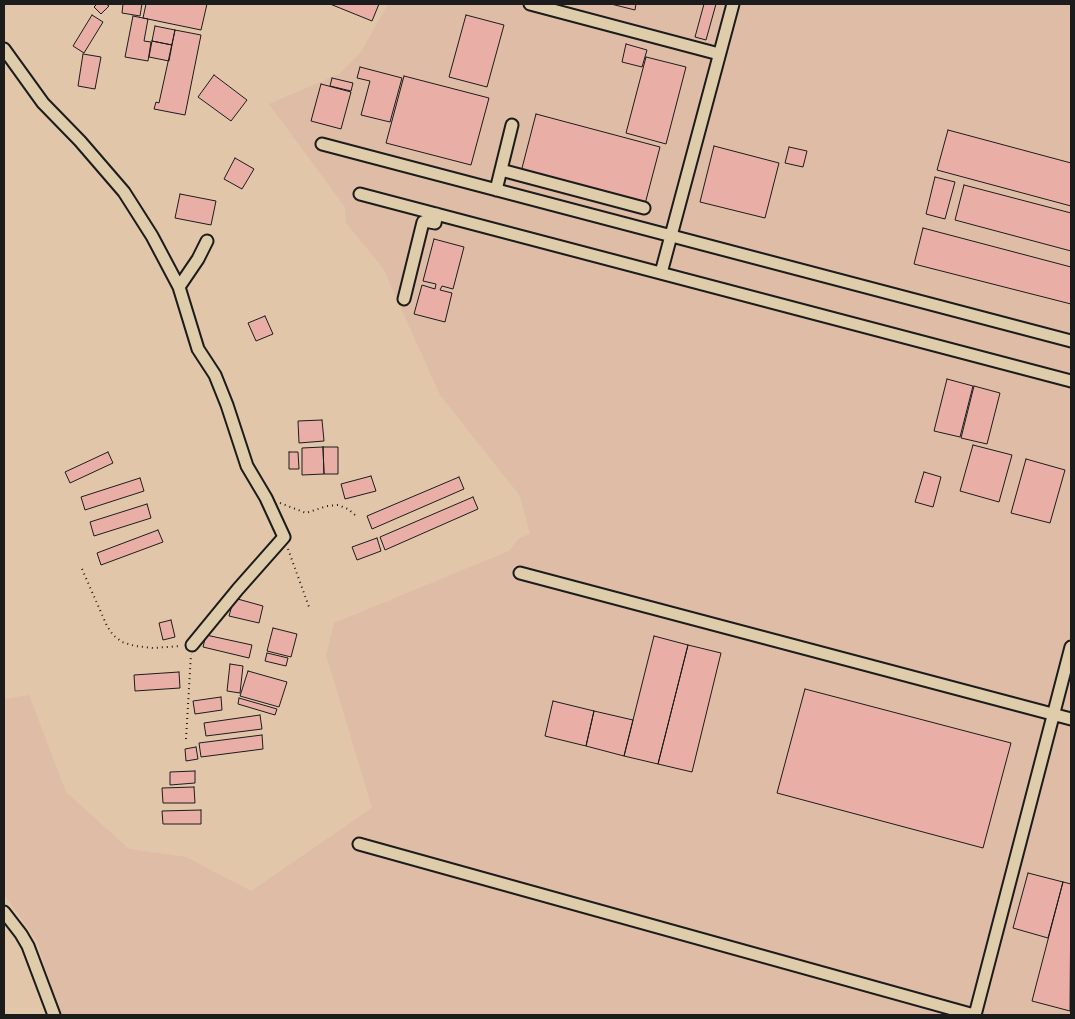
<!DOCTYPE html>
<style>
body{margin:0}
#map{position:relative;width:1075px;height:1019px;overflow:hidden;background:#e1c6a9;font-family:Delius,sans-serif}
canvas{display:block}
.frame{position:absolute;inset:0;border:5px solid #1c1c1c;pointer-events:none}
</style>
<div id="map">
<canvas width="1075" height="1019"></canvas>
<div class="frame"></div>
</div>
<script>
const ctx = document.querySelector('canvas').getContext('2d');
ctx.lineJoin = 'round';
function fillPath(path, color) { ctx.fillStyle = color; ctx.fill(path, 'evenodd'); }
const shape = rows => new Path2D(rows.map(r => 'M' + r).join(''));
function stroke(path, color, width, dash) { ctx.strokeStyle = color; ctx.lineWidth = width; ctx.lineCap = dash ? 'butt' : 'round'; ctx.setLineDash(dash || []); ctx.stroke(path); }
fillPath(shape([
 [388,4,1071,4,1071,1015,60,1015,37,941,4,894,4,699,29,695,66,792,129,849,186,857,251,891,372,808,326,655,334,623,509,551,519,538,530,534,520,496,440,395,383,268,346,223,345,207,269,104,339,74,361,52]
]), '#dfbca5');
const building = shape([
 [97,4,106,4,109,6,101,14,94,7,97,4],
 [123,4,142,4,140,16,122,13,123,4],
 [146,4,207,4,201,30,143,18,146,4],
 [330,4,379,4,372,21,330,4],
 [611,4,636,4,635,10,611,4],
 [704,4,716,4,706,40,695,37,704,4],
 [92,15,103,22,84,53,73,46,92,15],
 [466,15,504,25,487,87,449,77,466,15],
 [133,16,148,19,144,41,151,42,148,61,125,57,133,16],
 [155,26,175,30,172,45,152,41,155,26],
 [175,30,201,35,185,115,154,109,156,102,159,103,175,30],
 [152,41,172,45,169,61,149,57,152,41],
 [626,44,647,50,642,67,622,62,626,44],
 [83,54,101,57,95,89,78,86,83,54],
 [646,57,686,67,666,144,626,133,646,57],
 [360,67,402,78,390,122,361,115,370,81,357,78,360,67],
 [214,75,247,100,231,121,198,97,214,75],
 [404,76,489,98,471,165,386,143,404,76],
 [332,78,353,83,351,91,330,86,332,78],
 [321,84,351,92,341,129,311,121,321,84],
 [536,114,660,147,645,204,521,172,536,114],
 [948,130,1071,163,1071,206,937,170,948,130],
 [714,146,779,163,765,218,700,202,714,146],
 [789,147,807,151,803,167,785,163,789,147],
 [235,158,254,169,242,189,224,179,235,158],
 [935,177,955,182,945,219,926,214,935,177],
 [964,185,1071,213,1071,251,955,220,964,185],
 [180,194,216,201,211,225,175,218,180,194],
 [923,228,1071,267,1071,304,914,264,923,228],
 [434,239,464,247,453,289,442,286,440,290,452,293,445,322,414,314,422,285,435,289,436,284,423,281,434,239],
 [265,316,273,334,256,341,248,323,265,316],
 [947,379,973,386,960,437,934,431,947,379],
 [974,386,1000,393,987,444,961,438,974,386],
 [322,420,324,441,299,443,298,421,322,420],
 [973,445,1012,455,999,502,960,491,973,445],
 [323,447,324,474,302,475,302,448,323,447],
 [323,447,338,447,338,474,324,474,323,447],
 [108,452,113,463,70,483,65,472,108,452],
 [289,452,298,452,299,469,289,469,289,452],
 [1026,459,1065,470,1050,523,1011,513,1026,459],
 [924,472,941,477,933,507,915,502,924,472],
 [371,476,376,491,345,499,341,484,371,476],
 [459,477,464,489,372,529,367,516,459,477],
 [140,478,144,491,85,510,81,497,140,478],
 [473,497,478,509,385,550,380,537,473,497],
 [147,504,151,518,94,536,90,522,147,504],
 [158,530,163,542,101,565,97,553,158,530],
 [377,538,381,551,357,560,352,547,377,538],
 [234,598,263,606,259,623,229,616,234,598],
 [171,620,175,637,163,640,159,623,171,620],
 [273,628,297,634,291,657,267,651,273,628],
 [206,635,252,645,249,658,203,647,206,635],
 [654,636,688,645,658,764,624,756,654,636],
 [688,645,721,653,692,772,658,764,688,645],
 [267,653,288,658,286,666,265,661,267,653],
 [230,664,243,666,240,693,227,691,230,664],
 [248,671,287,682,279,707,240,696,248,671],
 [179,672,180,688,135,691,134,675,179,672],
 [805,689,1011,743,983,848,777,793,805,689],
 [221,697,222,710,195,714,193,701,221,697],
 [239,698,277,709,275,715,238,704,239,698],
 [553,701,594,711,586,746,545,736,553,701],
 [594,711,633,720,624,756,586,746,594,711],
 [260,715,262,729,206,736,204,723,260,715],
 [262,735,263,749,201,757,199,743,262,735],
 [196,747,198,759,186,761,185,749,196,747],
 [195,771,195,783,170,785,170,772,195,771],
 [194,787,195,803,163,803,162,788,194,787],
 [201,810,201,824,163,824,162,811,201,810],
 [1028,873,1063,882,1048,938,1013,928,1028,873],
 [1063,882,1071,884,1070,1011,1032,1001,1063,882]
]);
fillPath(building, '#e9afa6');
stroke(building, '#1c1c1c', 1);
const minor = shape([
 [530,4,719,54],
 [4,49,43,103,80,141,124,192,152,236,179,287,198,349,215,375,227,405,247,466,266,498,284,537,238,589,192,645],
 [322,144,1071,341],
 [501,170,644,208],
 [496,190,512,125],
 [360,194,1071,381],
 [661,273,733,4],
 [179,287,198,259,207,241],
 [404,299,423,222,425,221,435,223,437,214],
 [520,573,1071,719],
 [359,844,974,1015],
 [4,912,21,934,28,946,54,1015],
 [975,1015,1071,647]
]);
stroke(minor, '#1c1c1c', 15);
stroke(shape([
 [280,503,306,513,327,506,338,505,348,509,355,515],
 [288,549,309,607],
 [82,569,107,626,113,635,122,642,135,646,153,648,181,646],
 [186,739,191,654]
]), '#1c1c1c', 2, [1, 4]);
stroke(minor, '#dfccaa', 11);
</script>
